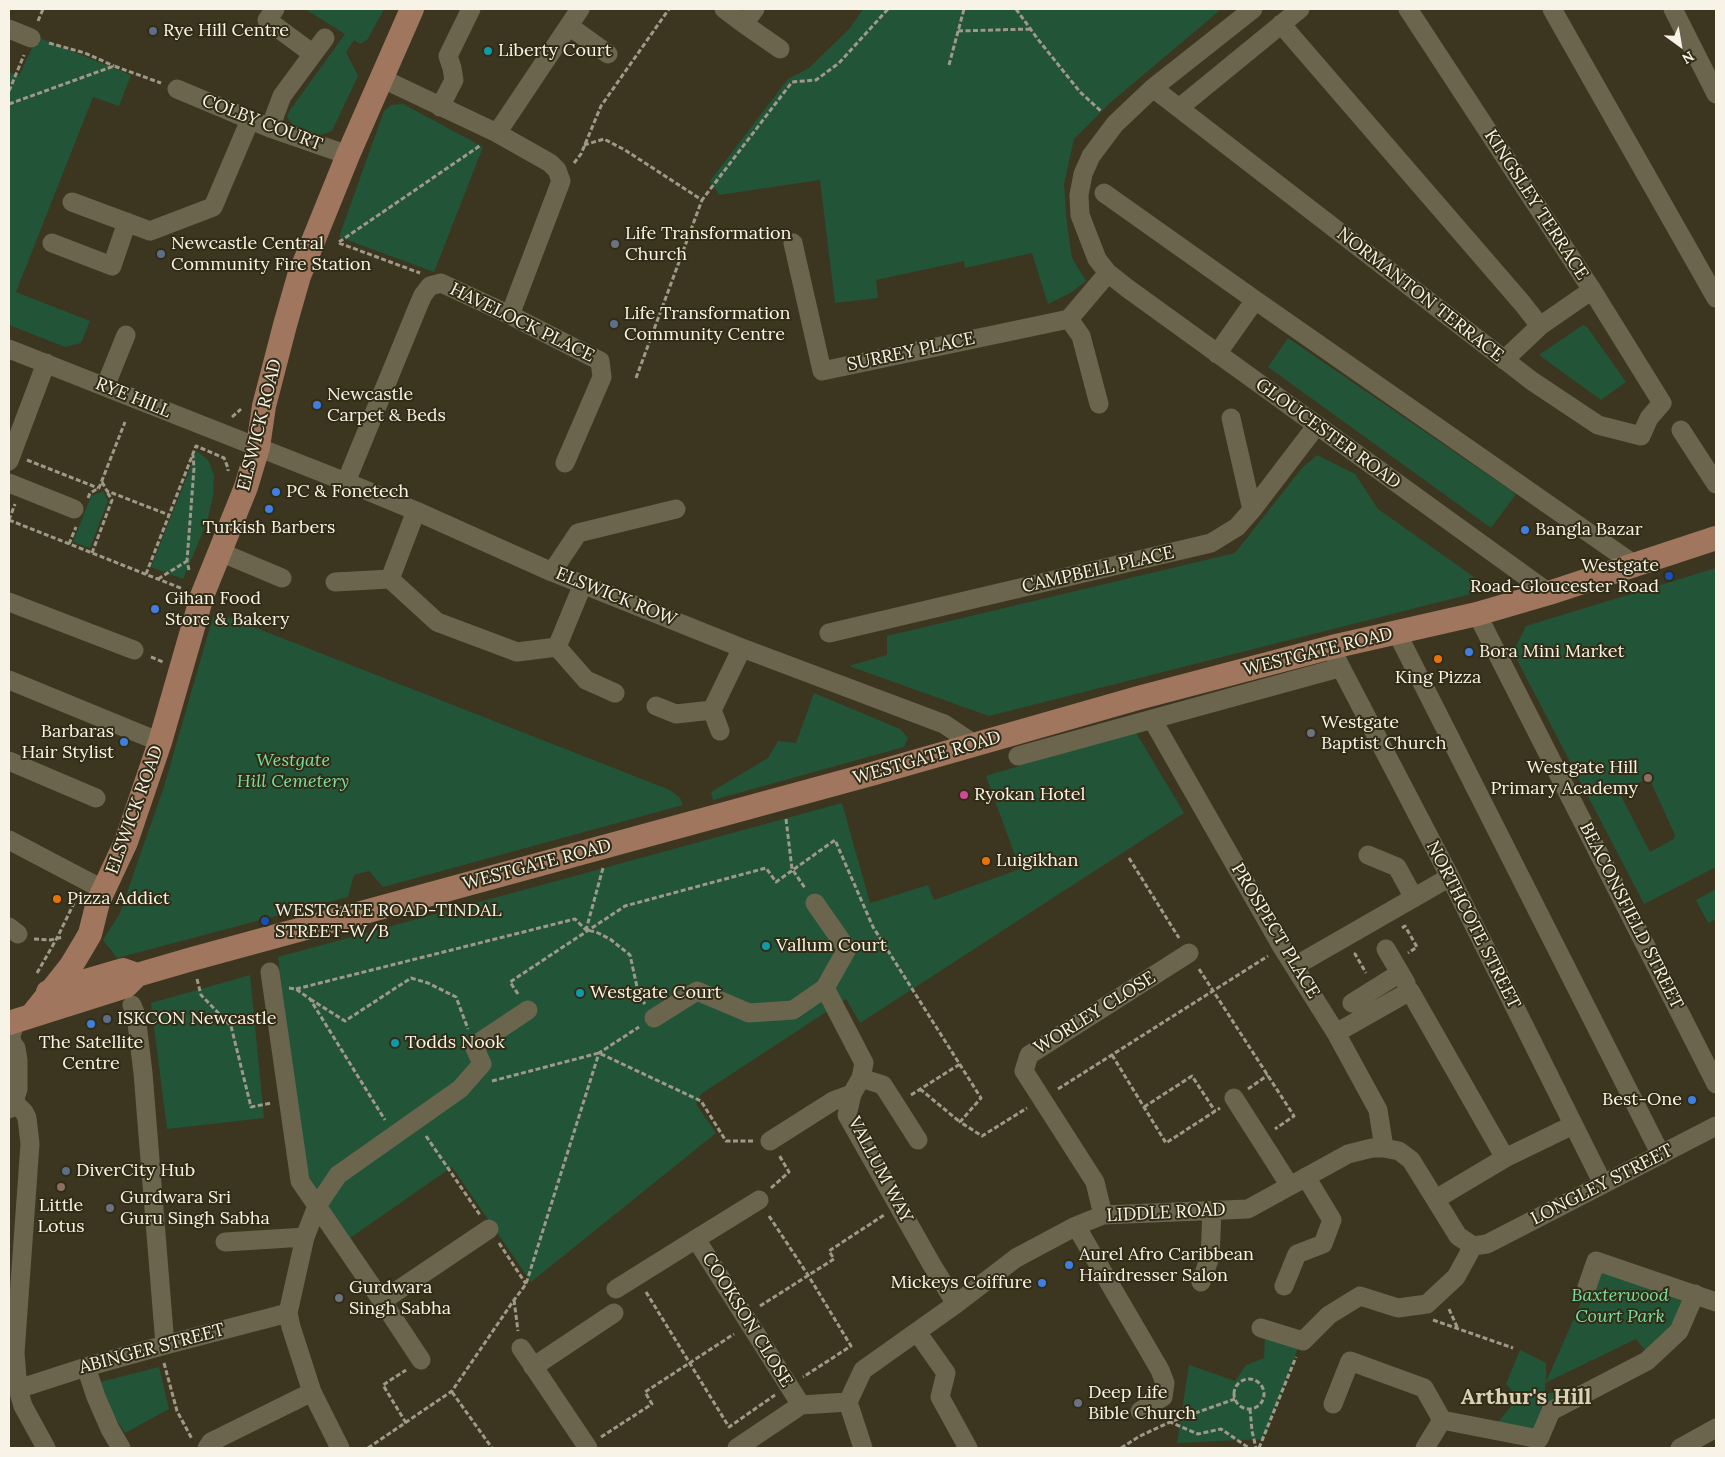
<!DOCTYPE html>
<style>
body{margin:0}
#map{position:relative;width:1725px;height:1457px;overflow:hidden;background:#3c3620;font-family:Lora,serif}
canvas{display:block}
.frame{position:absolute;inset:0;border:10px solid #f7f3e6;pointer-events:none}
.north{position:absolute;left:1655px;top:20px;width:50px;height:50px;-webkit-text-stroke:4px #322c16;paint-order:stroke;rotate:148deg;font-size:14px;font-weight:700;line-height:20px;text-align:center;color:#f7f3e6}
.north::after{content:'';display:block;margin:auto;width:18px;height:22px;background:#f7f3e6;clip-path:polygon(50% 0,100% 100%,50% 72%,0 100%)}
</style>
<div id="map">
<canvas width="1725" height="1457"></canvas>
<div class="frame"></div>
<div class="north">N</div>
</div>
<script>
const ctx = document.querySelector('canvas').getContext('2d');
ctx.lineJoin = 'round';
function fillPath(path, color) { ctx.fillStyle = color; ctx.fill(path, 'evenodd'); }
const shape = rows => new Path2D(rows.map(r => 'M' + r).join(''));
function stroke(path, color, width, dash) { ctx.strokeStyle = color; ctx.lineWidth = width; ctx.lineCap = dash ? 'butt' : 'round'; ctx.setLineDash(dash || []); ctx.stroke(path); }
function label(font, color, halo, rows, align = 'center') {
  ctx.font = font + ' Lora,serif'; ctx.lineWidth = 4; ctx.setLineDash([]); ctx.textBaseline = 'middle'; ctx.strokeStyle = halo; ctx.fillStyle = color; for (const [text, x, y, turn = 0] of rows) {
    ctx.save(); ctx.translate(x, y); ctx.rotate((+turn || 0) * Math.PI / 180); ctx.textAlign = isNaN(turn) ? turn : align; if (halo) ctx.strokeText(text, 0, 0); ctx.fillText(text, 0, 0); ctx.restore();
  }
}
fillPath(shape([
 [305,9,383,9,382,13,367,40,360,44,354,40,346,52,358,76,332,131,320,135,293,125,287,117,290,110,345,34],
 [863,9,1217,9,1219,11,1110,103,1074,139,1064,184,1067,224,1072,258,1086,281,1072,292,1048,304,1032,253,965,268,964,261,876,280,878,298,835,303,820,180,719,195,710,181,788,79,809,68,850,28],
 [37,37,131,75,119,106,93,97,16,292,90,321,81,343,65,347,9,325,9,72,19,76],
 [403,104,483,147,434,272,339,237,384,111,391,105],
 [1583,325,1587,327,1626,382,1601,400,1539,355],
 [1288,338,1516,494,1491,528,1268,367],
 [197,451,208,460,214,475,213,496,207,522,183,579,151,567],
 [1317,455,1355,474,1378,509,1491,589,989,716,849,666,887,655,887,636,1235,553,1302,468],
 [103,491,108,501,90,548,73,542,91,496],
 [1716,568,1716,867,1644,904,1513,652,1526,626],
 [1646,779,1650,780,1675,835,1674,839,1650,852,1622,798,1622,792],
 [223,615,670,790,680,798,683,805,383,887,369,871,354,875,348,897,117,958,103,940,119,915,163,790,213,617,221,620],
 [814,693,900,729,908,738,904,747,713,800,711,792,768,758,778,741,796,743],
 [1135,731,1184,813,860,1023,846,999,701,1094,696,1104,716,1133,531,1282,452,1167,350,1238,305,1171,278,957,842,803,870,903,928,885,934,900,1020,869,986,776],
 [1716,889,1716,919,1708,923,1696,900],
 [250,975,264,1118,167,1129,151,1003],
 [1600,1259,1688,1295,1677,1326,1650,1357,1636,1339,1545,1383,1545,1394,1565,1390,1536,1435,1491,1430,1518,1398,1506,1384,1520,1350,1546,1363,1546,1382],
 [1265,1335,1298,1348,1263,1439,1177,1443,1189,1365,1235,1381,1246,1365,1264,1358],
 [159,1367,169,1409,125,1433,112,1413,100,1382]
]), '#225438');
stroke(shape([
 [1016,9,1037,38,1080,92,1102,112],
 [38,21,43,9],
 [958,31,1030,29],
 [49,43,85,53,114,66],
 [949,65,964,9],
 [9,91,24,55],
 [9,104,114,66,161,83],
 [584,145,604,139,625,150,702,200,792,82,816,80,839,63,888,9],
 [574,163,581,154,601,106,669,9],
 [339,242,481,145],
 [339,243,420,273],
 [636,378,702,200],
 [232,417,241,409],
 [27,460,98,488],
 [102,482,107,491,169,515],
 [88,498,90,493,99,488,125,422],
 [9,520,183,589],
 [9,520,15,504],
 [69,544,76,527],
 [92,553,112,500,107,492],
 [189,570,187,561,194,468,193,455],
 [146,574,196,446,224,458,228,468,228,471],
 [158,579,187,561],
 [151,657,163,662],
 [786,819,792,869,805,888],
 [1129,858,1179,938],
 [603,868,586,930,596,932,610,939,630,955,639,996,645,1004],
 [1402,928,1405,926,1417,947,1408,953],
 [34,939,50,940,63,937],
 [1356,953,1355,954,1366,973],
 [1199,969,1294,1116,1275,1129],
 [37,973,57,938,74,903],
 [197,979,201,995,231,1026,251,1107,271,1103],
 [289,988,296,989,310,999,385,1120],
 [296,989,575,919,586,930],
 [518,994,510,982,625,906,766,868,776,882,835,840,873,927,981,1098,960,1122,982,1136,1027,1108],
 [310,999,345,1021,411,978,428,983,456,997,468,1029],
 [1112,1055,1166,1143,1220,1108],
 [492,1081,599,1053,701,1101,726,1141,753,1141],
 [920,1089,960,1122],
 [1058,1089,1268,956],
 [1248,1089,1268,1075],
 [911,1095,960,1064],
 [1144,1107,1192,1076,1215,1111],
 [426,1136,480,1215],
 [771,1188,789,1172,779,1155],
 [769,1216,808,1275,851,1346,803,1377],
 [499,1243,526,1284],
 [646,1292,729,1427,775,1395],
 [514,1300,518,1331],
 [760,1306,834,1259,829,1251,884,1215],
 [1449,1309,1458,1329],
 [1433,1320,1513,1348],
 [164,1363,177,1411,192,1439],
 '1234 1394a15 15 0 1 1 30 0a15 15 0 1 1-30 0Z',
 [452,1392,492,1448],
 [1235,1399,1170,1422,1198,1434,1221,1429,1249,1448],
 [1250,1409,1252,1431,1256,1448],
 [406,1423,383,1385,406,1370],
 [601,1437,652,1404,645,1392,734,1334],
 [368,1448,452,1391,514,1300,526,1284,599,1053,639,1027],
 [1121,1448,1140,1436,1170,1422,1169,1413],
 [1259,1448,1296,1357]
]), '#9e9988', 3, [5, 2.5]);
stroke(shape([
 [724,9,744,24,755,9],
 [1253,9,1153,88,1115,124,1091,156,1083,174,1079,195,1080,215,1097,259,1108,273,1127,288,1549,593],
 [1552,9,1716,298],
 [1673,9,1716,94],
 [744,24,780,49],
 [1281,24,1522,303,1540,326],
 [569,26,608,54],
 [9,29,31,38],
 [313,54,325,38],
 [381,78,497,133,580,9],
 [1153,88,1532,381,1598,425,1641,436,1649,418,1662,403,1592,290,1408,9],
 [177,89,270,128,348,155],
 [440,107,454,80,452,68,448,56,471,9],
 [1179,108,1300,9],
 [270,128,282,96,313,54,267,20,275,9],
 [497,133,550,163,557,170,561,181,510,315],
 [1104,193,1255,300,1635,565],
 [72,202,150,231,213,207,250,120],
 [52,243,112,266,127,222],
 [793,243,822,371,1069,319,1108,273],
 [1069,319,1081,336,1099,404],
 [9,349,346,482,416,511,552,572,742,648,944,724,974,744],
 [1217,354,1255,300],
 [1504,360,1540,326,1592,290],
 [105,387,126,335],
 [1231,418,1252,510],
 [1681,430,1716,484],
 [9,461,46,363],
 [346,482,419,304,423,295,430,286,441,283,510,315,600,361,602,377,565,463],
 [9,483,74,509],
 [220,552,282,578],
 [552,572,578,533,676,509],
 [390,579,437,622,517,652,557,647,583,584],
 [335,582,390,579,416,511],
 [9,602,134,650],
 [1477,614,1716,1084],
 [829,633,1211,543,1237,527,1252,510,1317,425],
 [1397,633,1661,1155],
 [557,647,586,680,615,693],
 [1340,666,1450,877,1603,1184],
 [9,680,160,742],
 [656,706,676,714,712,710,742,648],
 [712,710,720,731],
 [1152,719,1282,947,1336,1033,1378,1110,1384,1148],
 [1018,756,1335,669,1340,666,1335,655],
 [9,761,96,798],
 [9,840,104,890],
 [1368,855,1397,867,1414,898],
 [815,903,847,949,825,988,864,1063,861,1078,852,1094,847,1115,932,1265,956,1304],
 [9,927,18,934],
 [1386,949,1406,983],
 [1295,966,1450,877],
 [270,972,300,1181,382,1301,489,1229],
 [1352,1003,1400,973],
 [132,1005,136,1015,143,1073,165,1345],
 [654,1018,697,991,749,1013,793,1010,825,988],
 [1336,1033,1410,991,1505,1158],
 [861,1078,883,1085,918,1140],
 [1234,1098,1290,1186],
 [14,1102,24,1112,27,1118,30,1144,15,1353,18,1389,23,1406,46,1448],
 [9,1109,14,1102,18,1089,18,1060,16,1048,12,1043,11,1036,16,1020],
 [770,1141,833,1101,852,1094],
 [1436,1199,1505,1158,1573,1125],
 [1103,1215,1095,1182,1024,1071,1029,1055,1189,953],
 [1076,1226,1160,1370,1165,1383,1163,1397,1140,1411],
 [696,1239,759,1200],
 [225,1242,305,1237],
 [1201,1282,1210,1257,1212,1211],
 [1284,1286,1297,1254,1323,1244,1332,1220,1306,1177],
 [1587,1287,1596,1261,1716,1302],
 [616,1289,696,1239,801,1405],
 [382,1301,421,1360],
 [1261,1328,1303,1341,1329,1315,1360,1296,1398,1308,1427,1304,1456,1277,1473,1246],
 [917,1332,946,1373,940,1397,968,1448],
 [521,1348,588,1448],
 [86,1367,96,1397,110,1429,121,1448],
 [533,1367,614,1313],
 [18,1389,86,1367,165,1345,288,1313],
 [848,1402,863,1370,956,1304,1016,1258,1076,1226,1103,1215,1248,1209,1348,1154,1372,1148,1384,1148,1399,1151,1411,1160,1458,1236,1473,1246,1487,1244,1716,1126],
 [848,1402,863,1448],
 [1333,1404,1350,1361,1424,1388,1442,1420],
 [1442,1420,1539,1439],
 [1539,1439,1551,1411,1647,1361,1679,1331,1695,1294],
 [207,1448,211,1442,312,1392],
 [340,1448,312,1392,291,1327,288,1313,305,1237,317,1206,338,1175,460,1089,482,1064,474,1046,528,1010],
 [737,1448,801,1405,848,1402],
 [1425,1448,1442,1420],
 [1680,1448,1716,1428]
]), '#6c654e', 19);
stroke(shape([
 [48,992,123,970,137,975],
 [32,1015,71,966,83,946,90,934,98,902,126,842,160,742,202,596,246,487,258,447,264,406,285,325,299,276,348,155,412,9],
 [9,1023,126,986,137,975,192,959,875,773,1138,698,1332,647,1477,614,1549,593,1716,538]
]), '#a1765e', 24);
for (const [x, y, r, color] of [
 [153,31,5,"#5c6f8a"],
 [488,51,5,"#0f9aa8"],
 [615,244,5,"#6b7280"],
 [161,254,5,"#5c6f8a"],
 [614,324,5,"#5c6f8a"],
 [317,405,5,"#3f7fe0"],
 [276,492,5,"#3f7fe0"],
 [269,509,5,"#3f7fe0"],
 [1525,530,5,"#3f7fe0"],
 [1669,576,5,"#1a4fb4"],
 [155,609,5,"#3f7fe0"],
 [1469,652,5,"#3f7fe0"],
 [1438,659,5,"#e8710a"],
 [1311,733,5,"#6b7280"],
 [124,742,5,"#3f7fe0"],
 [1648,778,5,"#8d6e63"],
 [964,795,5,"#d1479c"],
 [986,861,5,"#e8710a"],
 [57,899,5,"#e8710a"],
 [265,921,5,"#1a4fb4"],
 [766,946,5,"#0f9aa8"],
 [580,993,5,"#0f9aa8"],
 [107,1019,5,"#5c6f8a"],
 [91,1024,5,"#3f7fe0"],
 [395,1043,5,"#0f9aa8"],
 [1692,1100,5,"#3f7fe0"],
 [66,1171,5,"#5c6f8a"],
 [61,1187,5,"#8d6e63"],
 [110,1208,5,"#6b7280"],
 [1069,1265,5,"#3f7fe0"],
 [1042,1283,5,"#3f7fe0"],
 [339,1298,5,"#6b7280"],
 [1078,1403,5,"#6b7280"]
]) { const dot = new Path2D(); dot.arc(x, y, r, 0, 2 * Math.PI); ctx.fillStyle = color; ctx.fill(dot); stroke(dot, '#322c16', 2); }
label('18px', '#f7f3e6', '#322c16', [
 ["Rye Hill Centre",163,31],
 ["Liberty Court",498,51],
 ["Life Transformation",625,234],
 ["Church",625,255],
 ["Newcastle Central",171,244],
 ["Community Fire Station",171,265],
 ["Life Transformation",624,314],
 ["Community Centre",624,335],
 ["Newcastle",327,395],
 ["Carpet & Beds",327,416],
 ["PC & Fonetech",286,492],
 ["Turkish Barbers",269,528,"center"],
 ["Bangla Bazar",1535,530],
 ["Westgate",1659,566,"right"],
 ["Road-Gloucester Road",1659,587,"right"],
 ["Gihan Food",165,599],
 ["Store & Bakery",165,620],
 ["Bora Mini Market",1479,652],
 ["King Pizza",1438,678,"center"],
 ["Westgate",1321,723],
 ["Baptist Church",1321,744],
 ["Barbaras",114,732,"right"],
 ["Hair Stylist",114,753,"right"],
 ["Westgate Hill",1638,768,"right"],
 ["Primary Academy",1638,789,"right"],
 ["Ryokan Hotel",974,795],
 ["Luigikhan",996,861],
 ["Pizza Addict",67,899],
 ["WESTGATE ROAD-TINDAL",275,911],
 ["STREET-W/B",275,932],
 ["Vallum Court",776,946],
 ["Westgate Court",590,993],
 ["ISKCON Newcastle",117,1019],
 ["The Satellite",91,1043,"center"],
 ["Centre",91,1064,"center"],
 ["Todds Nook",405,1043],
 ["Best-One",1682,1100,"right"],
 ["DiverCity Hub",76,1171],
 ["Gurdwara Sri",120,1198],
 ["Guru Singh Sabha",120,1219],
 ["Little",61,1206,"center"],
 ["Lotus",61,1227,"center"],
 ["Aurel Afro Caribbean",1079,1255],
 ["Hairdresser Salon",1079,1276],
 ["Mickeys Coiffure",1032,1283,"right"],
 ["Gurdwara",349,1288],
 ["Singh Sabha",349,1309],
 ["Deep Life",1088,1393],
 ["Bible Church",1088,1414]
], 'left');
label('18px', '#f7f3e6', '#322c16', [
 ["COLBY COURT",262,123,21],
 ["KINGSLEY TERRACE",1536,205,57],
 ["NORMANTON TERRACE",1420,295,38],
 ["HAVELOCK PLACE",522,323,26],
 ["SURREY PLACE",911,352,-12],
 ["RYE HILL",133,398,22],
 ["ELSWICK ROAD",260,425,-76],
 ["GLOUCESTER ROAD",1328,434,36],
 ["CAMPBELL PLACE",1098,570,-13],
 ["ELSWICK ROW",616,597,22],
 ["WESTGATE ROAD",1318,652,-14],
 ["WESTGATE ROAD",927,758,-16],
 ["ELSWICK ROAD",135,810,-70],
 ["WESTGATE ROAD",537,865,-15],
 ["BEACONSFIELD STREET",1631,916,63],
 ["NORTHCOTE STREET",1473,925,63],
 ["PROSPECT PLACE",1275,931,59],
 ["WORLEY CLOSE",1095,1013,-32],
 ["VALLUM WAY",880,1170,62],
 ["LONGLEY STREET",1602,1185,-27],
 ["LIDDLE ROAD",1166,1213,-3],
 ["COOKSON CLOSE",747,1320,58],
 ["ABINGER STREET",152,1349,-15]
]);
label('italic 18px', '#77e0a2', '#322c16', [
 ["Westgate",293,761],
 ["Hill Cemetery",293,782],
 ["Baxterwood",1620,1296],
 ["Court Park",1620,1317]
]);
label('bold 22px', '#d9d2b7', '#322c16', [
 ["Arthur's Hill",1526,1398]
]);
</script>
